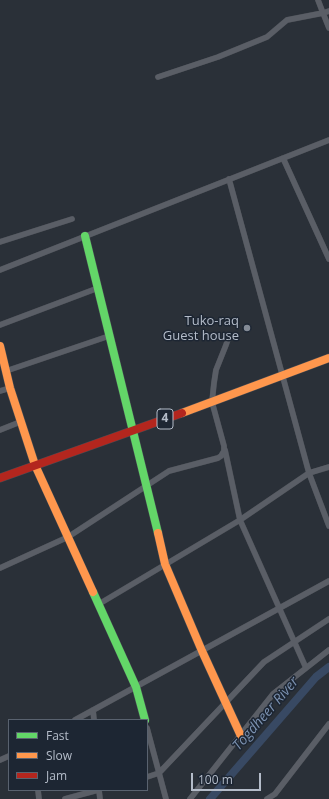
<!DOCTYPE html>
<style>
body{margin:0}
#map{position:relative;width:329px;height:799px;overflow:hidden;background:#2a3038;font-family:"Open Sans",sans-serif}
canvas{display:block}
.legend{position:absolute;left:8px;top:719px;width:140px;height:72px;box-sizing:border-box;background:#1d2633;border:1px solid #59626f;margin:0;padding:5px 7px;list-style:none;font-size:12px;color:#b4bcc9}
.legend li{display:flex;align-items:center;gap:8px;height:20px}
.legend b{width:20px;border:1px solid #59626f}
.scale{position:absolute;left:191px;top:773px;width:70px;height:18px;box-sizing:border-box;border:2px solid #b4bcc9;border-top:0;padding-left:5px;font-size:12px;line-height:14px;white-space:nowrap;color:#b4bcc9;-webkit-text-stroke:3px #1d2633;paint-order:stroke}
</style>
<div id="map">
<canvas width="329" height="799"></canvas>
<ul class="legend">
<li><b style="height:5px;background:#63d668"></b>Fast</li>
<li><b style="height:5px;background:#ff974d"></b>Slow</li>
<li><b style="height:5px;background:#b3261e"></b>Jam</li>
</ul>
<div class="scale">100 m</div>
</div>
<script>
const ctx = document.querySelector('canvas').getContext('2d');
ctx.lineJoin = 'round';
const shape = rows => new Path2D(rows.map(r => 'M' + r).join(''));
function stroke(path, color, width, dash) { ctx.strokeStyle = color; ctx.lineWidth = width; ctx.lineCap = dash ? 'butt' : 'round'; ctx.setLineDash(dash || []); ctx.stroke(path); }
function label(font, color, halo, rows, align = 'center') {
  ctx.font = font + ' "Open Sans",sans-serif'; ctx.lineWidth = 3; ctx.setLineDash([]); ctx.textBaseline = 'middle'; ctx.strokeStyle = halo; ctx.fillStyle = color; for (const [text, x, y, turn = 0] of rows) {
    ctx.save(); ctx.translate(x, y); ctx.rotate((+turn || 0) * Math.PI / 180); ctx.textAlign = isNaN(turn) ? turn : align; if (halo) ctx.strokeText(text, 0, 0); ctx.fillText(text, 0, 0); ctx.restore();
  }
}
stroke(shape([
 [210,799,316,677,329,667]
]), '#384963', 8);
const street = shape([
 [329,11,323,13,329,28],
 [158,77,218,57,267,37,287,20,323,13,318,0],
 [283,158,329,259],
 [229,179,309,473,329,526],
 [0,242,72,219],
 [0,270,329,140],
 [0,325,98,288],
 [6,371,109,336],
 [0,391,10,388],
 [0,430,20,422],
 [225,450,240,520,306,668],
 [0,568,68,537,169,471,218,458,221,456,224,451,224,446,212,402,214,383,216,370,226,345,229,336],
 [99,604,240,520,309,473,329,467],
 [93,710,94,720],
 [75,720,329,581],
 [147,728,166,799],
 [0,760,9,756],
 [147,777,159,773,264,662,329,619],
 [38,790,39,799],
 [99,790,100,799],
 [65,799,98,790],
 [190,799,273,694,329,650],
 [267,799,275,794,329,724]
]);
const fast = shape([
 [85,236,158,533],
 [93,592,136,687,145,720]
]);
const slow = shape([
 [0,346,10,388,35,465,93,592],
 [182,413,329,358],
 [158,533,165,564,202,651,241,736]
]);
const jam = shape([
 [0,478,182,413]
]);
stroke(street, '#484c53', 6);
stroke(fast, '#484c53', 9);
stroke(slow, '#484c53', 9);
stroke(jam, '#484c53', 9);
stroke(street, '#5a5e66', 5.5);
stroke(fast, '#63d668', 8);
stroke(slow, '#ff974d', 8);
stroke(jam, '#b3261e', 8);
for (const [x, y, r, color] of [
 [247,328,4,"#848b96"]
]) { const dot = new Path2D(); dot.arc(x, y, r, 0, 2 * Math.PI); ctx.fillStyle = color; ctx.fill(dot); stroke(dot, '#1d2633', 1.5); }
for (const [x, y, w] of [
 [165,419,16]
]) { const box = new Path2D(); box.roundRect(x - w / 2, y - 10, w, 20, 3); ctx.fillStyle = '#1d2633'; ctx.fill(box); stroke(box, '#b4bcc9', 1); }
label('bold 12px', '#b4bcc9', null, [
 ["4",165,419]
]);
label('13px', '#b4bcc9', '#1d2633', [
 ["Tuko-raq",239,321],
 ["Guest house",239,336]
], 'right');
label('italic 14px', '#7c92b1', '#1d2633', [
 ["Togdheer River",266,714,-49]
]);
</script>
